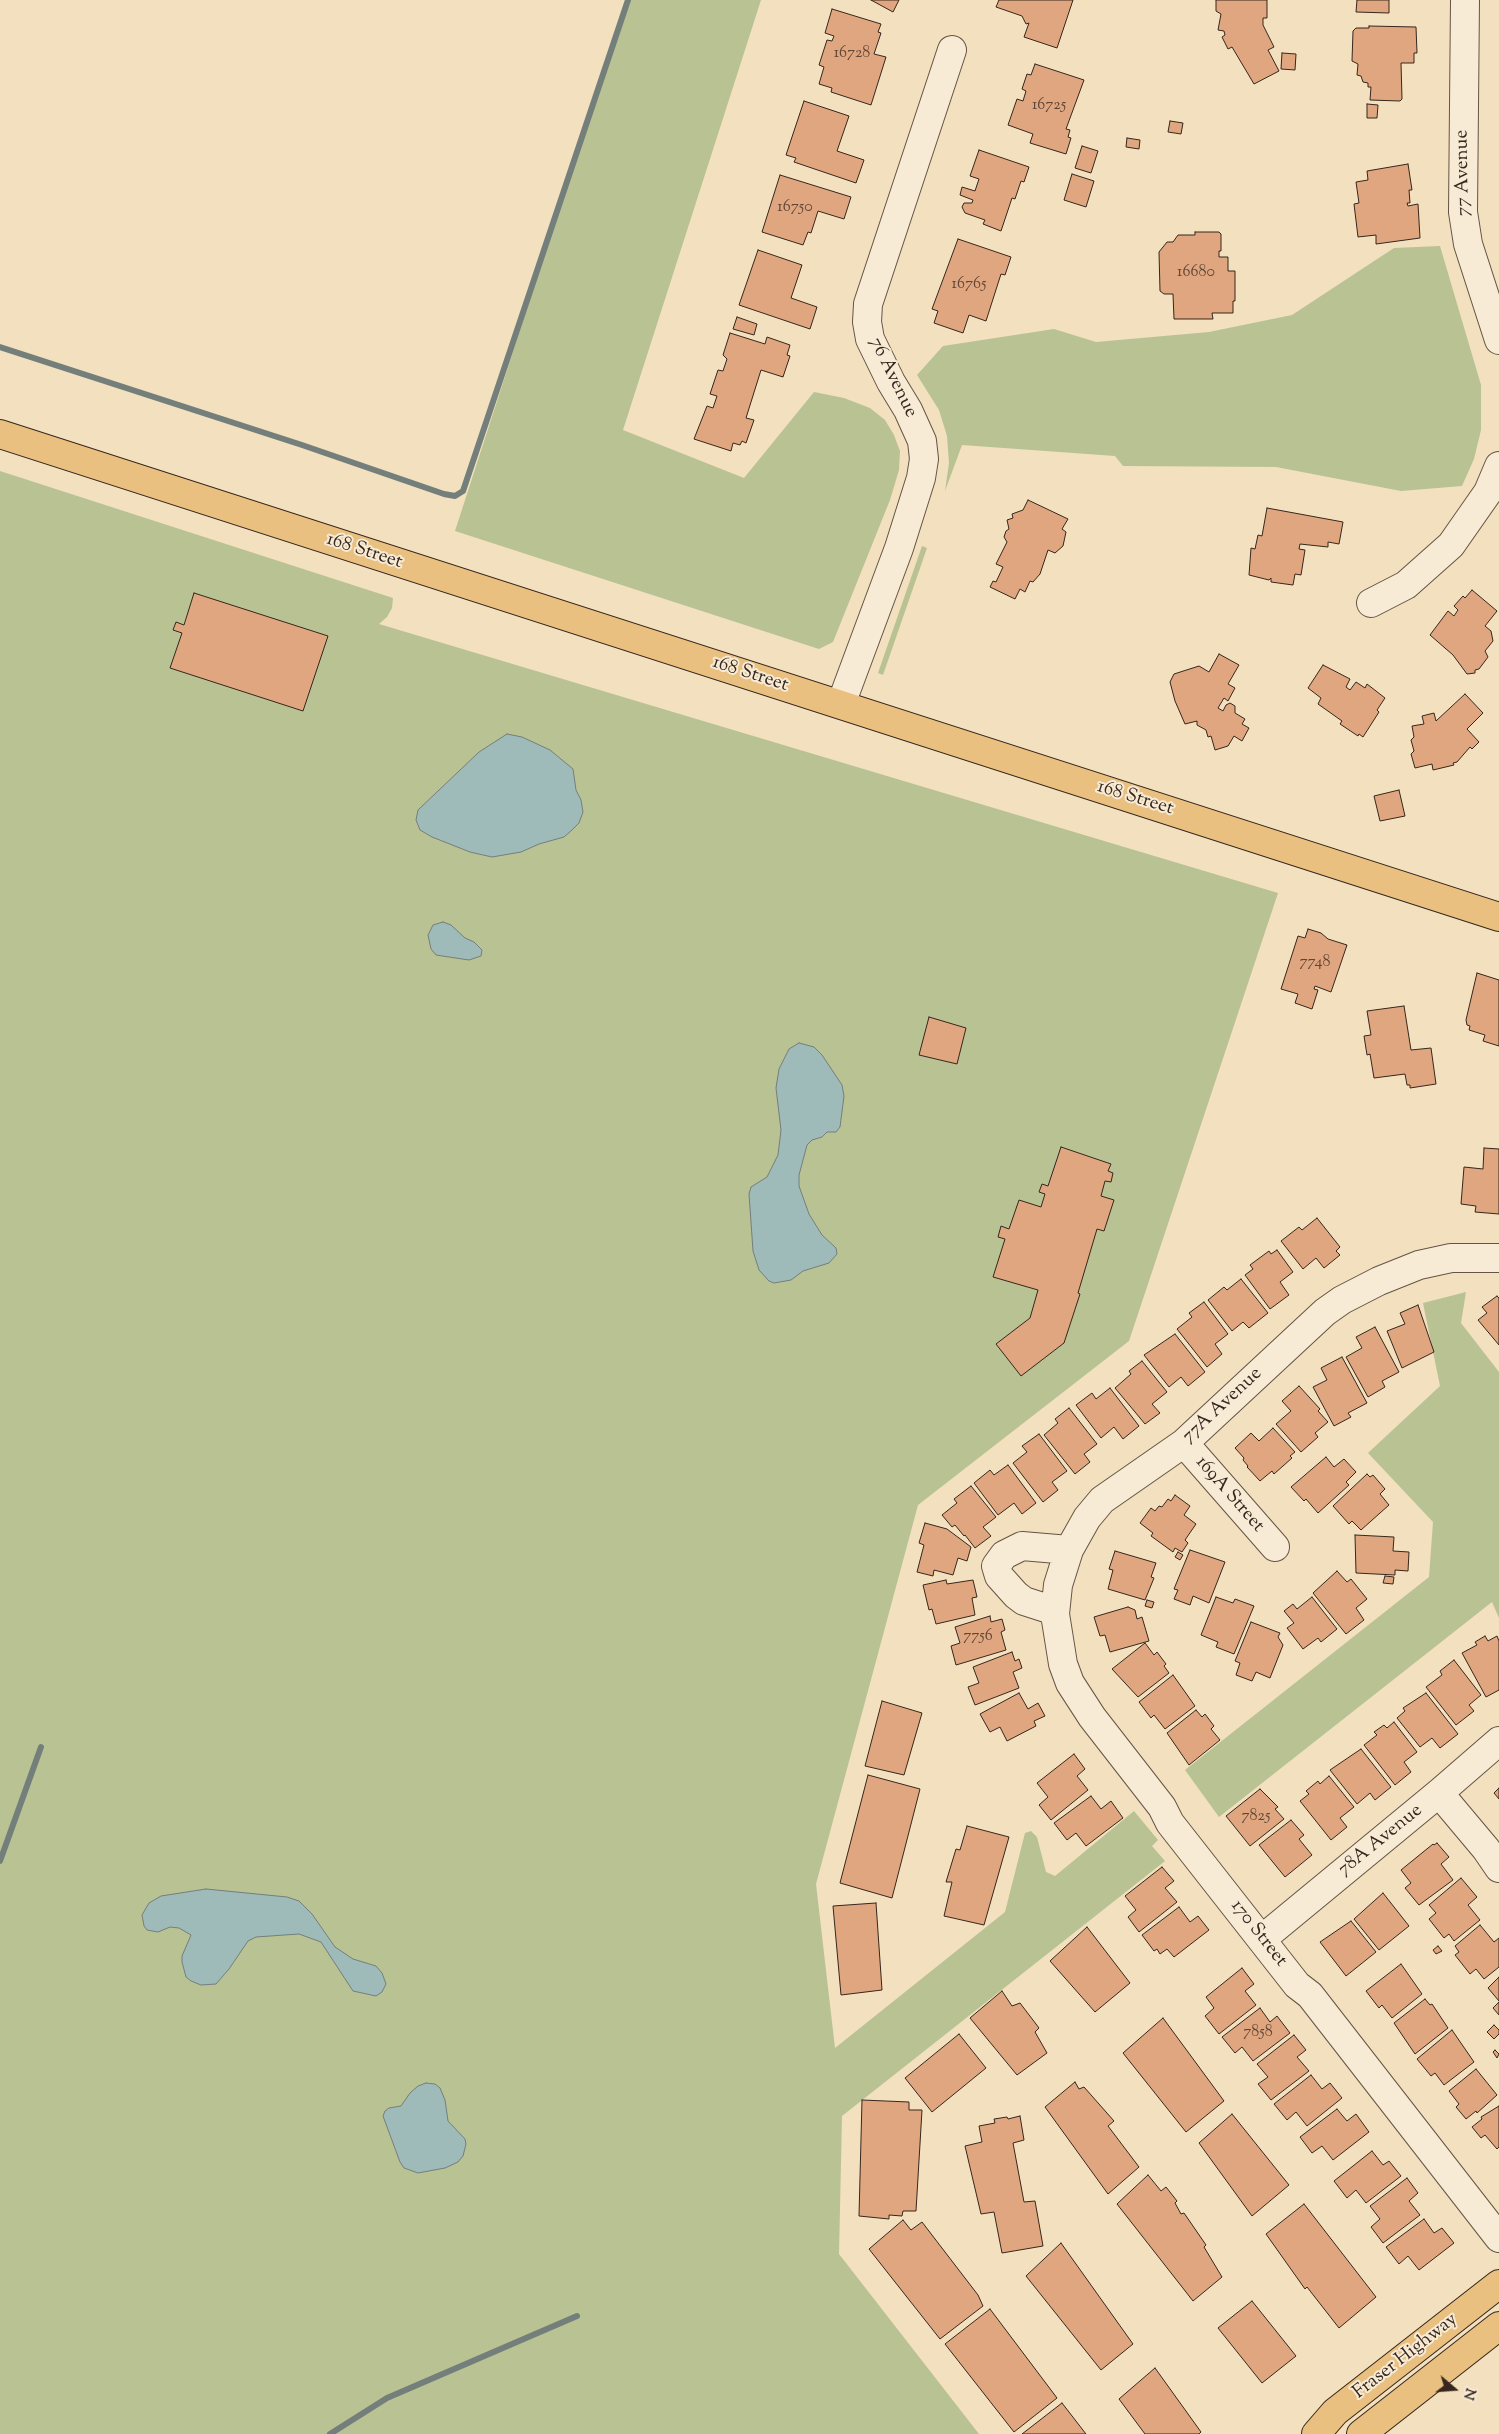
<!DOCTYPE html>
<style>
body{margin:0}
#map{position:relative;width:1499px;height:2434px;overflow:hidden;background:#f2e0be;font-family:"Sorts Mill Goudy",serif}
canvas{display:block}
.north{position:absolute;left:1429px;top:2364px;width:50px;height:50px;-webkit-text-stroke:4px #f7ebd5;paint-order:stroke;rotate:108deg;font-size:14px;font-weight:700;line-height:20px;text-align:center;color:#36261d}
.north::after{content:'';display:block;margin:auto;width:18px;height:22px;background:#36261d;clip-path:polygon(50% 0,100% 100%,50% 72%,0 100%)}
</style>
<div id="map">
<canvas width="1499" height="2434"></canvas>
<div class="north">N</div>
</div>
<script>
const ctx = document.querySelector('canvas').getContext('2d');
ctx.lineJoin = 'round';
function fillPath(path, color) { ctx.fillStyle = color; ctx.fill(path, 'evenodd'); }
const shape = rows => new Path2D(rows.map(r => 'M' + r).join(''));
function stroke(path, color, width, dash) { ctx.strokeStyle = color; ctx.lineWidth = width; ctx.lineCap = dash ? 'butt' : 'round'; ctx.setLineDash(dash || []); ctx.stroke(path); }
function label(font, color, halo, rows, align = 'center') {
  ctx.font = font + ' "Sorts Mill Goudy",serif'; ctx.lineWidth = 4; ctx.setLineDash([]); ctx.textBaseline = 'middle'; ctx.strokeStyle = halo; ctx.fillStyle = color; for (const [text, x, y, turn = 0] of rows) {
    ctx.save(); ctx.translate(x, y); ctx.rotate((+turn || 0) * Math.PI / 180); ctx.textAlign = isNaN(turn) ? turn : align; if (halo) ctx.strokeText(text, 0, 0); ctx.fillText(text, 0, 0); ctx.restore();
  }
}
fillPath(shape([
 [627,0,761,0,623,430,744,478,814,392,844,398,870,408,885,420,894,435,900,451,899,470,890,500,833,642,819,649,455,531],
 [1440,246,1481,385,1481,430,1474,459,1462,486,1401,491,1276,467,1123,466,1115,456,962,445,945,491,949,463,947,436,939,410,917,375,943,346,1054,329,1096,342,1209,332,1292,315,1394,248],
 [0,471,393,598,392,608,387,617,379,624,1278,893,1129,1341,918,1505,816,1884,835,2048,1005,1912,1025,1833,1031,1831,1037,1837,1046,1872,1055,1876,1134,1811,1158,1840,1152,1846,1165,1861,842,2116,839,2254,979,2434,0,2434],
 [922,546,927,548,883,675,878,673],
 [1466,1292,1461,1323,1499,1372,1499,1618,1492,1602,1219,1817,1185,1770,1429,1577,1433,1522,1368,1453,1440,1386,1423,1303]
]), '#b9c293');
const water = shape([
 [507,734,522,737,550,750,573,769,576,790,581,800,583,812,579,823,572,830,564,837,539,844,521,852,492,857,470,852,432,837,420,830,416,820,418,810,479,752,507,734],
 [443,922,451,925,465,938,474,942,482,950,481,956,469,960,436,955,431,949,428,935,433,925,443,922],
 [799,1043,814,1047,822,1055,842,1085,844,1096,840,1127,836,1132,827,1132,822,1137,812,1140,807,1145,799,1175,799,1186,809,1214,822,1235,836,1248,837,1254,829,1263,803,1271,791,1280,774,1283,769,1281,759,1270,753,1251,749,1194,751,1187,767,1177,778,1155,781,1130,776,1088,779,1069,789,1049,799,1043],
 [206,1889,287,1897,299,1901,312,1914,335,1947,353,1959,376,1966,382,1973,386,1984,382,1992,376,1996,353,1991,321,1942,299,1934,256,1937,248,1941,229,1969,216,1984,201,1985,191,1981,186,1977,182,1962,182,1956,191,1935,179,1928,170,1927,158,1932,147,1930,144,1926,142,1915,149,1903,161,1896,206,1889],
 [426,2083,435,2084,440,2088,445,2100,448,2121,465,2139,466,2144,463,2156,458,2162,445,2168,418,2173,404,2168,400,2162,383,2116,385,2111,389,2108,401,2106,410,2093,418,2086,426,2083]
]);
fillPath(water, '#9ebbba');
stroke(water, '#747f7b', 1);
stroke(shape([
 [0,347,302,445,444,494,455,496,463,491,628,0],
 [0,1861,41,1747],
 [330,2434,387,2398,577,2316]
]), '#747f7b', 6);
const building = shape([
 [871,0,899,0,893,12,871,0],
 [999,0,1073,0,1057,48,1024,37,1029,23,1026,24,1022,16,996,7,999,0],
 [1216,0,1267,0,1267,18,1263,18,1263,25,1274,47,1268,50,1279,71,1254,84,1232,47,1228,49,1222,37,1225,35,1224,31,1218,30,1221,14,1216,11,1216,0],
 [1357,0,1389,0,1389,13,1356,12,1357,0],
 [832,9,881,24,878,32,881,33,874,54,886,57,871,105,831,92,832,88,819,84,824,67,819,65,827,40,832,41,834,36,825,33,832,9],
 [1369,26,1416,27,1417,53,1414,53,1414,63,1401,63,1402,99,1400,101,1370,100,1371,87,1368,87,1368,83,1363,82,1361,76,1357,75,1358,64,1352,61,1353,31,1356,28,1369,28,1369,26],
 [1282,53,1296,54,1295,70,1281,69,1282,53],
 [1035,64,1084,80,1066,129,1070,130,1068,137,1071,138,1066,154,1030,143,1033,134,1008,125,1017,99,1023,101,1026,91,1022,89,1027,74,1031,75,1035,64],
 [804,101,849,116,837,151,864,160,856,183,794,162,796,158,786,155,804,101],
 [1367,104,1378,105,1377,118,1367,118,1367,104],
 [1170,121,1183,123,1181,134,1168,132,1170,121],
 [1127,138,1140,140,1139,149,1126,147,1127,138],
 [1082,146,1098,151,1091,173,1075,168,1082,146],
 [979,150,1029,167,1024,182,1021,181,1015,199,1012,198,1001,231,983,224,985,220,965,213,962,207,964,203,972,203,973,200,960,195,962,187,975,191,979,179,970,176,979,150],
 [1408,164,1412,190,1409,190,1410,203,1407,203,1408,206,1418,204,1420,238,1376,244,1376,235,1358,237,1354,204,1359,203,1356,182,1368,180,1367,171,1408,164],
 [1072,174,1094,181,1086,207,1064,200,1072,174],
 [780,175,851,197,844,219,818,211,811,233,808,232,803,245,762,232,780,175],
 [1195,232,1219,232,1221,234,1221,251,1219,251,1219,257,1228,257,1228,271,1235,271,1235,301,1233,301,1233,313,1212,313,1213,319,1174,319,1173,294,1164,294,1160,291,1159,252,1167,242,1173,242,1178,235,1195,235,1195,232],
 [958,239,1011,257,1005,275,1001,274,986,321,969,315,963,333,934,323,938,311,932,309,958,239],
 [758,250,802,265,791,298,817,307,810,329,739,305,758,250],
 [737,317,757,324,754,335,733,329,737,317],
 [730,333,765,344,767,337,790,345,787,355,790,356,783,377,761,370,746,418,754,420,746,443,742,441,740,445,733,443,731,451,694,439,707,406,713,408,717,396,710,394,718,370,723,371,727,359,723,355,730,333],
 [1028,500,1068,519,1062,529,1066,532,1063,546,1055,553,1048,550,1040,574,1033,582,1030,581,1025,592,1020,589,1015,599,990,587,993,581,996,582,1003,567,996,564,1007,542,1004,537,1006,531,1009,529,1007,520,1013,518,1012,514,1023,510,1028,500],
 [1267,508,1343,522,1339,544,1328,542,1328,547,1300,544,1299,549,1305,550,1301,575,1295,574,1293,585,1271,582,1271,578,1269,580,1249,575,1251,548,1255,549,1258,535,1262,536,1267,508],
 [1472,590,1497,611,1485,626,1491,631,1493,641,1485,651,1488,657,1479,669,1475,670,1475,673,1467,674,1453,655,1430,635,1448,611,1454,616,1458,610,1454,606,1463,596,1465,598,1472,590],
 [194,593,328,636,303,711,170,668,182,633,173,630,176,622,184,625,194,593],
 [1219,654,1239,665,1228,684,1235,688,1228,701,1224,698,1218,708,1223,711,1226,705,1230,703,1235,706,1235,713,1245,719,1242,724,1249,728,1242,741,1234,736,1228,746,1215,750,1211,736,1208,737,1206,730,1197,725,1197,721,1185,724,1175,701,1170,682,1174,674,1199,666,1209,672,1219,654],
 [1323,665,1350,679,1346,687,1350,690,1356,682,1365,688,1367,684,1385,698,1377,710,1379,712,1363,737,1359,734,1358,736,1340,724,1342,721,1318,704,1321,698,1308,688,1323,665],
 [1465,694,1483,713,1467,729,1479,742,1472,749,1470,747,1457,762,1453,763,1454,765,1433,770,1432,764,1415,768,1411,754,1414,751,1411,740,1414,737,1412,726,1424,724,1422,716,1434,713,1436,721,1465,694],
 [1399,790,1405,816,1380,821,1374,796,1399,790],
 [1308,929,1321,933,1328,939,1347,945,1331,992,1315,986,1314,989,1318,990,1312,1009,1295,1003,1298,994,1281,989,1298,936,1305,938,1308,929],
 [1477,973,1499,980,1499,1046,1483,1041,1485,1035,1469,1030,1470,1026,1467,1025,1466,1020,1477,973],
 [1404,1006,1411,1050,1431,1048,1436,1084,1410,1088,1410,1085,1407,1085,1405,1074,1374,1078,1370,1054,1367,1055,1364,1036,1371,1035,1367,1011,1404,1006],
 [929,1017,966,1028,957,1064,919,1055,929,1017],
 [1061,1147,1111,1164,1108,1171,1113,1173,1111,1182,1105,1181,1101,1196,1114,1200,1104,1231,1097,1229,1078,1293,1080,1294,1064,1343,1021,1376,996,1344,1030,1318,1038,1290,993,1277,1005,1239,998,1237,1001,1226,1009,1229,1019,1200,1041,1207,1045,1194,1039,1192,1042,1184,1048,1186,1061,1147],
 [1484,1148,1499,1149,1499,1214,1475,1212,1476,1206,1461,1204,1464,1167,1483,1169,1484,1148],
 [1317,1218,1340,1247,1336,1251,1340,1255,1324,1268,1316,1258,1303,1269,1281,1241,1299,1227,1302,1230,1317,1218],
 [1277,1250,1293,1272,1280,1282,1289,1295,1270,1309,1245,1275,1253,1269,1250,1265,1269,1251,1271,1254,1277,1250],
 [1241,1279,1268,1313,1249,1328,1243,1322,1232,1331,1208,1300,1224,1287,1227,1290,1241,1279],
 [1497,1296,1499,1298,1499,1345,1478,1320,1487,1313,1482,1307,1497,1296],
 [1204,1302,1228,1334,1215,1344,1222,1354,1207,1367,1177,1329,1192,1317,1189,1313,1204,1302],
 [1418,1305,1434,1352,1402,1368,1387,1331,1405,1324,1400,1313,1418,1305],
 [1375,1327,1399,1372,1382,1381,1385,1387,1368,1397,1346,1357,1362,1348,1356,1337,1375,1327],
 [1175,1334,1205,1372,1188,1386,1181,1377,1169,1387,1144,1355,1175,1334],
 [1342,1357,1367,1403,1348,1413,1351,1417,1334,1426,1313,1387,1327,1380,1321,1368,1342,1357],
 [1142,1361,1167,1392,1152,1404,1160,1413,1145,1424,1115,1388,1131,1374,1129,1371,1142,1361],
 [1299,1386,1320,1409,1318,1411,1328,1422,1315,1433,1318,1437,1301,1452,1276,1424,1291,1411,1282,1401,1299,1386],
 [1110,1388,1139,1426,1123,1439,1114,1427,1101,1438,1076,1405,1092,1393,1096,1399,1110,1388],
 [1069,1408,1097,1444,1084,1454,1090,1462,1075,1474,1044,1435,1058,1423,1055,1419,1069,1408],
 [1273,1428,1295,1452,1290,1456,1292,1458,1274,1474,1272,1471,1260,1481,1247,1467,1248,1466,1243,1460,1244,1458,1235,1448,1251,1433,1259,1441,1273,1428],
 [1039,1434,1067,1471,1052,1482,1058,1490,1043,1502,1013,1463,1027,1452,1022,1446,1039,1434],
 [1326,1457,1334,1467,1344,1459,1356,1472,1346,1482,1349,1485,1318,1513,1306,1499,1304,1501,1291,1487,1326,1457],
 [1008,1465,1036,1503,1022,1514,1014,1503,998,1515,974,1483,990,1470,994,1475,1008,1465],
 [1367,1474,1370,1477,1373,1475,1385,1489,1380,1494,1389,1505,1361,1530,1352,1521,1349,1524,1333,1506,1367,1474],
 [971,1486,996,1517,983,1527,991,1536,975,1548,965,1535,964,1536,955,1525,952,1527,942,1515,957,1503,954,1499,971,1486],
 [1175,1495,1190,1506,1184,1515,1196,1524,1185,1540,1188,1543,1182,1552,1175,1548,1173,1552,1151,1536,1153,1533,1140,1523,1151,1508,1155,1511,1159,1506,1162,1507,1168,1499,1171,1501,1175,1495],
 [925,1523,947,1529,971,1547,967,1561,958,1558,953,1575,934,1570,933,1576,917,1572,924,1545,919,1543,925,1523],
 [1355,1535,1394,1537,1393,1551,1409,1552,1408,1571,1395,1570,1395,1575,1356,1573,1355,1535],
 [1190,1550,1225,1562,1209,1603,1193,1596,1190,1605,1174,1599,1178,1590,1174,1589,1190,1550],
 [1115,1551,1156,1563,1151,1577,1154,1578,1145,1600,1108,1589,1113,1570,1109,1569,1115,1551],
 [1178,1552,1183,1555,1180,1560,1175,1557,1178,1552],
 [1337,1571,1347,1582,1351,1579,1367,1599,1356,1608,1364,1620,1346,1634,1313,1593,1337,1571],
 [1385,1576,1394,1577,1393,1584,1383,1583,1385,1576],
 [946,1580,947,1584,973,1580,977,1597,972,1598,975,1615,936,1624,932,1609,929,1610,923,1585,946,1580],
 [1216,1597,1233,1603,1235,1599,1254,1606,1234,1654,1216,1647,1218,1642,1201,1635,1216,1597],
 [1312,1597,1337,1629,1321,1642,1318,1638,1303,1649,1287,1628,1294,1623,1284,1611,1293,1604,1297,1609,1312,1597],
 [1147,1600,1154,1602,1152,1608,1145,1606,1147,1600],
 [1128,1607,1135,1610,1137,1619,1142,1617,1149,1641,1110,1652,1105,1635,1100,1636,1094,1617,1128,1607],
 [990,1616,991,1622,1002,1619,1005,1630,1001,1632,1006,1650,956,1665,951,1646,960,1643,955,1627,990,1616],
 [1251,1622,1280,1633,1278,1637,1283,1645,1270,1678,1256,1672,1252,1681,1236,1675,1240,1663,1235,1661,1251,1622],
 [1485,1636,1488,1641,1497,1636,1499,1641,1499,1690,1486,1697,1462,1653,1477,1645,1475,1642,1485,1636],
 [1145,1643,1154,1655,1157,1652,1166,1664,1164,1666,1169,1673,1138,1697,1112,1669,1145,1643],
 [1012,1652,1015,1661,1019,1659,1022,1668,1013,1672,1019,1688,975,1705,968,1687,979,1683,973,1667,1012,1652],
 [1454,1660,1481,1695,1469,1705,1474,1711,1456,1725,1426,1687,1442,1675,1440,1671,1454,1660],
 [1173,1675,1195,1706,1165,1729,1154,1715,1151,1718,1139,1702,1173,1675],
 [1019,1693,1028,1709,1038,1703,1045,1716,1034,1721,1036,1726,1007,1741,1000,1727,990,1732,980,1714,1019,1693],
 [1426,1693,1458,1734,1440,1748,1432,1738,1420,1747,1397,1718,1405,1711,1403,1708,1426,1693],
 [882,1701,922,1713,904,1775,865,1766,882,1701],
 [1196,1710,1202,1717,1205,1714,1214,1726,1211,1729,1220,1740,1189,1765,1167,1733,1196,1710],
 [1394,1722,1417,1752,1404,1762,1411,1772,1395,1785,1364,1745,1377,1735,1374,1732,1384,1725,1387,1728,1394,1722],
 [1361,1749,1391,1787,1375,1800,1370,1793,1357,1804,1330,1770,1361,1749],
 [1074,1754,1085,1769,1077,1776,1088,1790,1051,1820,1039,1805,1048,1797,1037,1783,1074,1754],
 [868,1775,920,1789,892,1898,840,1883,868,1775],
 [1329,1776,1354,1807,1340,1818,1347,1827,1331,1840,1300,1801,1309,1794,1306,1791,1318,1781,1320,1784,1329,1776],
 [1499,1788,1499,1799,1494,1793,1499,1788],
 [1260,1789,1278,1807,1275,1809,1284,1819,1250,1846,1226,1816,1260,1789],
 [1091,1796,1101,1809,1111,1801,1123,1818,1086,1846,1076,1833,1067,1840,1054,1823,1091,1796],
 [1291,1820,1304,1835,1299,1839,1312,1855,1285,1877,1259,1845,1291,1820],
 [967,1826,1009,1837,984,1925,944,1916,952,1882,946,1882,956,1849,960,1850,967,1826],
 [1437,1843,1449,1857,1441,1864,1453,1880,1419,1905,1405,1888,1411,1883,1401,1870,1433,1844,1434,1845,1437,1843],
 [1162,1867,1174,1881,1165,1888,1177,1902,1139,1932,1128,1917,1136,1910,1125,1896,1162,1867],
 [1461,1878,1477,1897,1468,1905,1480,1920,1454,1941,1449,1934,1444,1938,1429,1919,1436,1913,1429,1905,1461,1878],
 [1383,1893,1409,1926,1379,1950,1354,1919,1383,1893],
 [876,1903,882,1990,841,1995,833,1906,876,1903],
 [1179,1907,1190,1922,1198,1916,1209,1930,1174,1957,1167,1949,1160,1954,1157,1949,1154,1951,1142,1935,1179,1907],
 [1351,1921,1376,1952,1346,1976,1320,1942,1351,1921],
 [1480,1925,1494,1942,1499,1938,1499,1967,1484,1979,1476,1969,1470,1974,1455,1955,1459,1952,1455,1946,1480,1925],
 [1087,1927,1130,1983,1095,2012,1050,1961,1087,1927],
 [1438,1946,1442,1951,1436,1954,1433,1950,1438,1946],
 [1401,1964,1422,1994,1392,2018,1382,2005,1379,2008,1366,1991,1401,1964],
 [1242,1968,1254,1984,1245,1991,1256,2005,1219,2034,1205,2016,1214,2008,1206,1997,1242,1968],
 [1499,1977,1499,2001,1488,1988,1499,1977],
 [1002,1991,1012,2006,1020,2003,1039,2028,1035,2032,1047,2053,1017,2075,970,2018,1002,1991],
 [1425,1999,1430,2005,1432,2004,1448,2028,1415,2054,1394,2023,1425,1999],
 [1499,2002,1499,2015,1493,2008,1499,2002],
 [1260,2008,1270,2022,1277,2016,1290,2033,1253,2061,1242,2047,1235,2053,1222,2037,1260,2008],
 [1163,2018,1224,2101,1186,2132,1123,2053,1163,2018],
 [1494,2025,1499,2030,1499,2034,1494,2039,1487,2032,1494,2025],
 [1452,2030,1474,2062,1444,2085,1435,2073,1431,2076,1417,2059,1452,2030],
 [959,2034,986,2068,932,2112,905,2078,959,2034],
 [1294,2035,1306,2050,1297,2057,1309,2071,1271,2100,1258,2084,1268,2077,1257,2064,1294,2035],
 [1495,2050,1499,2054,1497,2058,1493,2052,1495,2050],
 [1476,2069,1497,2095,1477,2113,1476,2111,1466,2119,1456,2107,1459,2104,1449,2091,1476,2069],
 [1311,2075,1322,2089,1330,2083,1342,2098,1307,2126,1296,2112,1287,2120,1274,2104,1311,2075],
 [1075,2082,1079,2089,1084,2087,1114,2121,1108,2126,1139,2167,1108,2194,1045,2107,1075,2082],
 [862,2100,909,2102,909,2110,922,2110,916,2211,903,2211,902,2216,889,2215,889,2219,859,2216,862,2100],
 [1499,2106,1499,2147,1497,2149,1485,2135,1481,2138,1472,2127,1482,2119,1481,2117,1499,2106],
 [1337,2109,1347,2121,1356,2114,1369,2132,1333,2160,1322,2146,1312,2153,1300,2137,1337,2109],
 [1232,2114,1289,2185,1252,2216,1199,2143,1232,2114],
 [1020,2116,1024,2140,1013,2143,1024,2202,1035,2201,1043,2246,1002,2253,994,2212,981,2214,965,2146,982,2142,979,2126,995,2123,994,2119,1007,2117,1008,2119,1020,2116],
 [1372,2151,1383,2165,1389,2161,1401,2176,1366,2203,1356,2190,1347,2198,1334,2181,1372,2151],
 [1148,2175,1161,2191,1166,2187,1177,2201,1175,2203,1181,2214,1184,2213,1206,2245,1204,2247,1222,2277,1193,2301,1117,2204,1148,2175],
 [1407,2178,1418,2193,1409,2201,1420,2215,1383,2243,1371,2227,1380,2219,1370,2206,1407,2178],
 [1304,2204,1376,2297,1339,2328,1307,2287,1305,2289,1266,2234,1304,2204],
 [1424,2219,1434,2233,1442,2228,1454,2243,1419,2270,1408,2256,1399,2264,1386,2247,1424,2219],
 [903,2220,911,2230,922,2222,978,2295,983,2306,940,2339,869,2249,903,2220],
 [1061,2243,1133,2344,1101,2370,1026,2276,1061,2243],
 [1252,2301,1296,2356,1262,2383,1218,2328,1252,2301],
 [990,2309,1057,2398,1014,2432,945,2344,990,2309],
 [1155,2368,1201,2432,1199,2434,1145,2434,1119,2399,1155,2368],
 [1062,2403,1086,2434,1022,2434,1062,2403]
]);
fillPath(building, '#e0a67f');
stroke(building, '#36261d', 1);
const minor = shape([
 [1465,0,1463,212,1468,244,1499,340],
 [1371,603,1406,585,1451,545,1488,492,1499,466],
 [841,704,899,548,921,478,924,459,922,441,908,410,891,382,870,339,867,322,868,304,952,50],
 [1499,1258,1451,1258,1419,1265,1379,1281,1342,1300,1325,1312,1184,1443,1102,1500,1087,1518,1069,1550,1058,1585,1055,1614,1063,1664,1070,1683,1092,1717,1162,1807,1170,1823,1297,1985,1310,1995,1499,2238],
 [1184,1443,1275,1547],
 [1055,1611,1024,1601,1016,1595,999,1576,996,1566,1004,1555,1022,1546,1069,1550],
 [1439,1793,1486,1849,1499,1868],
 [1262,1939,1439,1793,1499,1741]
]);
const major = shape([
 [0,434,1499,917],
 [1316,2434,1335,2412,1499,2284],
 [1361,2434,1499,2326]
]);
stroke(minor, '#655445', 30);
stroke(major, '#36261d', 30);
stroke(minor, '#f7ebd5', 28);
stroke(major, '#e9c07f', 28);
label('16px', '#604636', null, [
 ["16728",852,54],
 ["16725",1049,106],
 ["16750",795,208],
 ["16680",1196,273],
 ["16765",969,285],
 ["7748",1315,963],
 ["7756",978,1637],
 ["7825",1256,1817],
 ["7858",1258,2033]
]);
label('19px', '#36261d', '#f7ebd5', [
 ["77 Avenue",1464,173,-91],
 ["76 Avenue",892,378,64],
 ["168 Street",364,552,18],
 ["168 Street",750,675,18],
 ["168 Street",1135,799,17],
 ["77A Avenue",1223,1406,-43],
 ["169A Street",1229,1495,49],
 ["78A Avenue",1381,1841,-39],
 ["170 Street",1258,1934,52],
 ["Fraser Highway",1406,2357,-38]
]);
</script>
